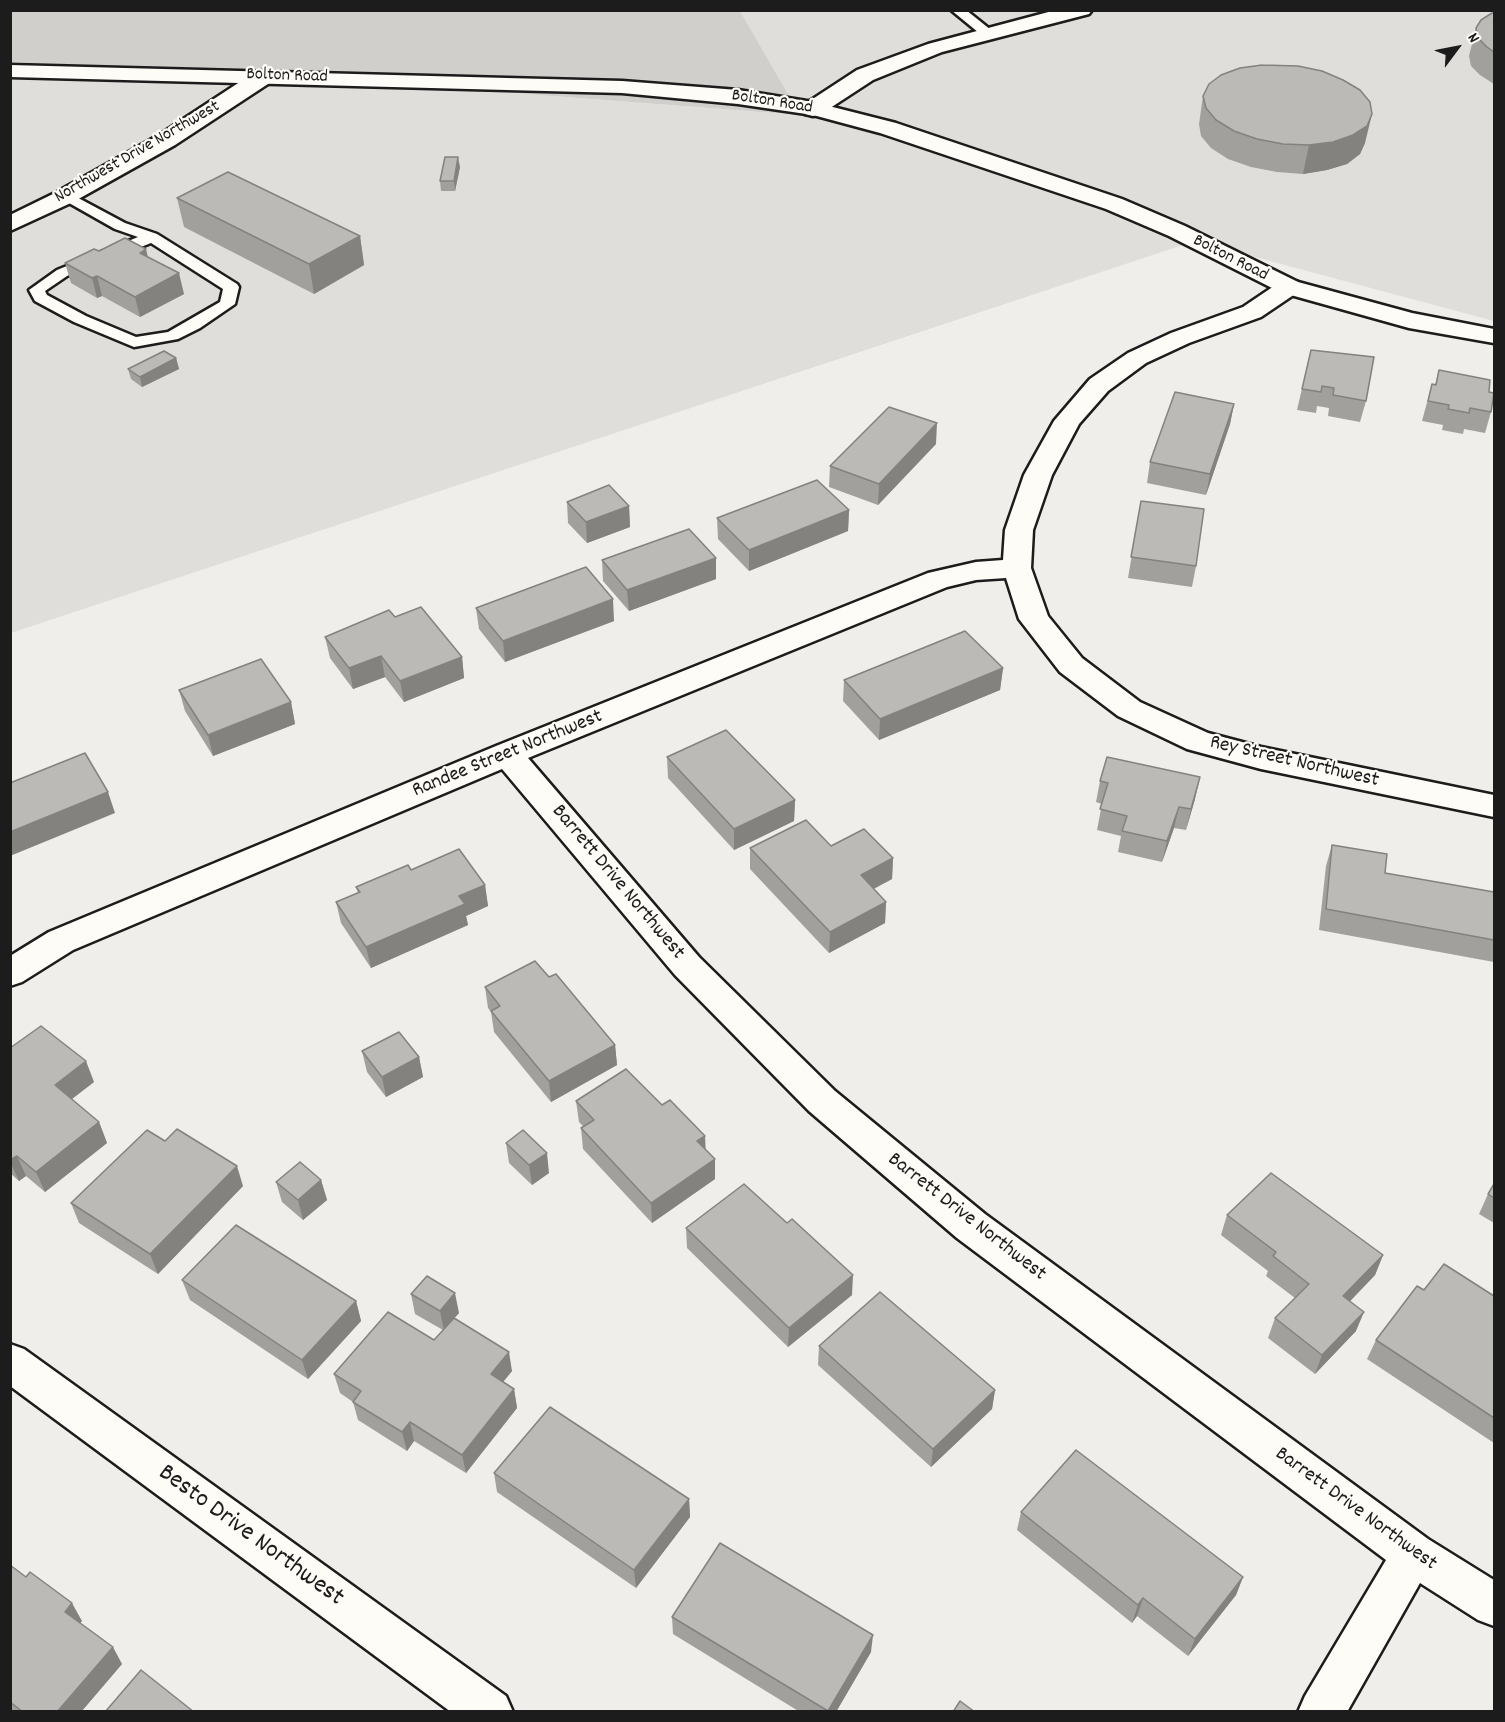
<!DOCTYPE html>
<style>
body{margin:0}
#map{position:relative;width:1505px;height:1722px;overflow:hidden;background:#f0eeea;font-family:Dekko,sans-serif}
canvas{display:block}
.frame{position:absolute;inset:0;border:12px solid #1c1c1c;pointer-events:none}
.north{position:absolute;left:1427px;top:18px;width:60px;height:60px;-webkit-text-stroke:4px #fdfcf7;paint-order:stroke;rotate:58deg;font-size:16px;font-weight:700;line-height:24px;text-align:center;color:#1c1c1c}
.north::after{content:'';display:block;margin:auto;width:21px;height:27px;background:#1c1c1c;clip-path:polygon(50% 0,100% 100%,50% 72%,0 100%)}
</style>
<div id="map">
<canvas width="1505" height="1722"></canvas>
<div class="frame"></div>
<div class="north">N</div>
</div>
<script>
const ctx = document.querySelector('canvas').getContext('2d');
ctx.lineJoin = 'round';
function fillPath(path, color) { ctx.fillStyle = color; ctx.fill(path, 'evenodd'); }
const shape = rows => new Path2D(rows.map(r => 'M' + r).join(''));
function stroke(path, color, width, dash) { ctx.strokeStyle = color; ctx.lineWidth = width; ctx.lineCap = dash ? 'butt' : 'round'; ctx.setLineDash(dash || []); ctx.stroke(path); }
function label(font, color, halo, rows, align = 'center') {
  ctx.font = font + ' Dekko,sans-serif'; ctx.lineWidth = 4.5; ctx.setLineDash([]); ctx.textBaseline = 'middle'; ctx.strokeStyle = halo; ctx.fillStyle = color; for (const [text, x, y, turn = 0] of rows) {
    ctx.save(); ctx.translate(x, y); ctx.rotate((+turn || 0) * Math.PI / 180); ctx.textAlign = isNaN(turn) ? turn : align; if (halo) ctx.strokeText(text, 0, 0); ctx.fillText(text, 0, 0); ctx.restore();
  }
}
fillPath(shape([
 [740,11,1494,11,1494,321,1195,241,11,633,10,62,318,78,799,115]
]), '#e0deda');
fillPath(shape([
 [10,11,740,11,800,115,318,78,11,62]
]), '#d0cfcc');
const service = shape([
 [951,10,966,10,996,34,989,38,984,37,951,10],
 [67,192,125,223,157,234,237,284,239,287,235,304,200,328,178,339,134,347,74,322,35,301,29,290,57,270,138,237,115,229,62,199,60,196,62,193,67,192],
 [151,243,223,289,220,302,168,332,136,337,86,316,47,295,45,291,67,276,151,243]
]);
const minor = shape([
 [1056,10,1092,10,1089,14,942,52,873,80,821,114,813,116,805,114,802,109,805,104,857,70,928,44,1056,10],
 [1289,280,1298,282,1301,287,1298,292,1261,317,1189,343,1146,363,1108,391,1079,424,1052,475,1033,530,1031,568,1048,616,1082,658,1140,702,1208,733,1261,747,1494,795,1494,817,1261,769,1187,749,1118,716,1060,672,1019,619,1006,578,976,580,947,587,528,758,699,957,835,1091,985,1214,1428,1539,1494,1580,1494,1626,1478,1620,1420,1583,1347,1712,1298,1712,1305,1696,1386,1560,957,1238,809,1111,675,975,502,769,73,950,22,982,10,986,10,956,49,932,496,746,928,573,976,562,1003,560,1005,530,1024,475,1054,421,1090,379,1128,353,1171,333,1243,307,1280,282,1289,280],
 [10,1344,24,1349,506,1696,513,1712,451,1712,10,1386,10,1344]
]);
const tertiary = shape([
 [263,71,271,72,274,77,271,82,175,145,73,202,10,231,10,215,57,192,159,135,255,72,263,71]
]);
const secondary = shape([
 [10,65,622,81,738,90,813,102,896,123,1122,199,1185,226,1298,282,1412,313,1494,329,1494,343,1409,328,1280,292,1169,236,1106,209,880,133,813,115,738,104,622,93,10,77,10,65]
]);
stroke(service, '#1c1c1c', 5);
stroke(minor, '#1c1c1c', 5);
stroke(tertiary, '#1c1c1c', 5);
stroke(secondary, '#1c1c1c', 5);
fillPath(service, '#fdfcf7');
fillPath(minor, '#fdfcf7');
fillPath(tertiary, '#fdfcf7');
fillPath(secondary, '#fdfcf7');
fillPath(shape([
 [1494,13,1494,84,1480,75,1471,66,1469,56,1476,28],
 [1203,96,1365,143,1360,154,1347,164,1327,170,1303,174,1277,172,1251,167,1228,159,1211,148,1201,136,1199,124],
 [460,167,455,191,441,191,440,181],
 [177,198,360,236,364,265,314,294,184,227],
 [99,251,148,257,184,294,140,317,102,296,97,298,71,283,65,263],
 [1311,350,1366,401,1360,422,1328,416,1329,408,1317,406,1316,413,1297,410],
 [176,358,179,369,142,387,131,379,128,369],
 [1439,370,1491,412,1485,433,1464,429,1463,434,1442,430,1443,425,1422,421,1432,384,1435,385],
 [1234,404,1230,424,1206,495,1147,483,1150,462],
 [936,444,878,505,829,487,830,466],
 [1141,501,1196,566,1192,587,1128,578],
 [567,502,629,506,630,527,587,543,568,523],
 [849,510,848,531,749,571,718,539,717,518],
 [602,560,716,579,629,611,603,581],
 [476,608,614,621,505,662,479,629],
 [395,617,462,657,464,678,404,702,385,677,353,689,330,658,325,637],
 [1003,668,1000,690,879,740,843,701,844,680],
 [179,690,291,702,295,724,213,756,185,711],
 [667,757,795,800,794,821,734,850,668,778],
 [1100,781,1195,799,1186,830,1174,828,1162,862,1118,852,1121,836,1097,830,1102,804,1096,802],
 [1332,845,1385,873,1494,892,1494,962,1319,930,1326,866],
 [831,846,893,858,892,879,874,889,886,902,885,923,829,953,750,869,750,848],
 [485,885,488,906,466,916,468,925,371,968,341,923,336,902,358,893,356,887],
 [549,977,615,1045,617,1065,551,1102,494,1032,491,1012,488,1008,485,987],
 [10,1048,94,1082,71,1099,99,1122,107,1143,45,1192,26,1176,19,1181,10,1173],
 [362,1051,419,1057,423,1077,386,1097,367,1072],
 [576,1101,705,1150,715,1159,715,1179,652,1223,583,1149,581,1128,584,1127,579,1122],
 [165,1141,243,1186,158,1274,79,1223,71,1203],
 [506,1143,549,1173,532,1185,509,1163],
 [321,1180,327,1200,303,1220,282,1202,276,1182],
 [1494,1184,1494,1223,1479,1214,1488,1194],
 [1227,1215,1383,1255,1375,1275,1350,1301,1356,1331,1315,1374,1268,1338,1275,1318,1295,1298,1266,1276,1268,1271,1221,1235],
 [787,1223,852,1295,788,1347,687,1248,686,1228],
 [182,1280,356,1301,361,1321,308,1379,190,1300],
 [1424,1290,1494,1296,1494,1443,1367,1359,1376,1340],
 [411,1294,459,1313,454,1318,512,1371,503,1382,514,1389,517,1408,466,1473,414,1441,407,1451,358,1420,353,1402,340,1393,334,1374,434,1340,443,1330,415,1314],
 [819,1346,995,1390,992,1409,931,1467,818,1365],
 [494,1473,689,1499,690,1517,636,1588,497,1492],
 [1021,1512,1243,1577,1236,1595,1188,1656,1137,1616,1132,1623,1017,1530],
 [10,1565,82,1621,80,1623,122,1664,81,1712,13,1712,10,1709],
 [672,1617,871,1652,836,1712,800,1712,673,1634]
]), '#a1a09d');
fillPath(shape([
 [1372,114,1365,143,1360,154,1347,164,1327,170,1303,174,1309,145],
 [458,157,460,167,455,191,454,181],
 [360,236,364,265,314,294,309,264],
 [146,249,151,270,140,253],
 [179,273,184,294,140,317,135,297],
 [97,276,102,296,97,298,92,278],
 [176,358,179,369,142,387,140,377],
 [1234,404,1230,424,1206,495,1210,474],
 [937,423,936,444,878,505,879,484],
 [629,506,630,527,587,543,586,522],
 [849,510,848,531,749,571,749,550],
 [716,558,716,579,629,611,627,590],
 [613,599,614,621,505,662,503,641],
 [381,656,385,677,353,689,349,668],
 [462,657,464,678,404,702,400,681],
 [1003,668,1000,690,879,740,880,719],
 [291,702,295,724,213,756,208,735],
 [1200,777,1195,799,1186,830,1191,809],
 [108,792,115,813,10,856,10,832],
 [795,800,794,821,734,850,734,829],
 [1179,807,1174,828,1162,862,1167,841],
 [893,858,892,879,859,896,861,875],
 [485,885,488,906,466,916,468,925,371,968,366,947,459,896],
 [886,902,885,923,829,953,830,932],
 [615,1045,617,1065,551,1102,549,1081],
 [419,1057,423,1077,386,1097,382,1077],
 [86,1061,94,1082,63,1106,55,1085],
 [99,1122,107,1143,45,1192,36,1172],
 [705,1136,706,1156,697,1141],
 [547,1153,549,1173,532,1185,529,1165],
 [17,1156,26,1176,19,1181,10,1162,10,1160],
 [715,1159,715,1179,652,1223,651,1203],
 [237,1166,243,1186,158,1274,150,1254],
 [321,1180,327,1200,303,1220,298,1200],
 [1383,1255,1375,1275,1336,1316,1343,1296],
 [853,1275,852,1295,788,1347,789,1328],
 [455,1293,459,1313,444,1330,440,1311],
 [356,1301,361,1321,308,1379,302,1360],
 [1364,1312,1356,1331,1315,1374,1322,1355],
 [509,1352,512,1371,494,1393,491,1374],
 [514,1389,517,1408,466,1473,462,1455],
 [995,1390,992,1409,931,1467,933,1449],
 [410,1422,414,1441,407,1451,402,1432],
 [689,1499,690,1517,636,1588,634,1570],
 [1243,1577,1236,1595,1188,1656,1195,1639],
 [1143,1598,1137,1616,1132,1623,1138,1605],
 [72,1603,82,1621,75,1629,65,1612],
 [873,1635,871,1652,836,1712,828,1712],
 [113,1647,122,1664,81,1712,57,1712]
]), '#83827f');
const building = shape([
 [1492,13,1494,13,1494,52,1487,47,1478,38,1476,28,1481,20,1492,13],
 [1262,65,1298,66,1322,71,1343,80,1360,90,1370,102,1372,114,1367,126,1353,135,1333,142,1309,145,1283,144,1257,139,1234,131,1216,120,1206,108,1203,96,1209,84,1221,75,1240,68,1262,65],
 [445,157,458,157,454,181,440,181,445,157],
 [228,172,360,236,309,264,177,198,228,172],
 [125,238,146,249,140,253,179,273,135,297,97,276,92,278,65,263,94,249,99,251,125,238],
 [1311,350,1374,357,1366,401,1333,395,1334,388,1322,386,1321,392,1302,389,1311,350],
 [164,351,176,358,140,377,128,369,164,351],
 [1439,370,1490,380,1489,392,1494,393,1491,412,1470,408,1469,413,1448,409,1449,405,1428,401,1432,384,1436,385,1439,370],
 [1175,392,1234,404,1210,474,1150,462,1175,392],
 [889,407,937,423,879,484,830,466,889,407],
 [817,480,849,510,749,550,717,518,817,480],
 [609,485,629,506,586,522,567,502,609,485],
 [1141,501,1204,509,1196,566,1131,557,1141,501],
 [689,529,716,558,627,590,602,560,689,529],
 [586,567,613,599,503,641,476,608,586,567],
 [421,607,462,657,400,681,381,656,349,668,325,637,389,610,395,617,421,607],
 [965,631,1003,668,880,719,844,680,965,631],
 [261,659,291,702,208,735,179,690,261,659],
 [726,730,795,800,734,829,667,757,726,730],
 [85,753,108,792,10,832,10,783,85,753],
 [1107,757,1200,777,1191,809,1179,807,1167,841,1122,831,1127,816,1100,809,1108,783,1100,781,1107,757],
 [806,820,831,846,864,829,893,858,861,875,886,902,830,932,750,848,806,820],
 [1332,845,1387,854,1385,873,1494,892,1494,940,1326,909,1332,845],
 [459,849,485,885,459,896,465,904,366,947,336,902,360,892,356,887,408,865,411,870,459,849],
 [535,961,549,977,556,974,615,1045,549,1081,491,1011,500,1006,485,987,535,961],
 [41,1026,86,1061,55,1085,99,1122,36,1172,17,1156,10,1160,10,1048,41,1026],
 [399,1032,419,1057,382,1077,362,1051,399,1032],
 [626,1069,662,1105,670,1100,705,1136,697,1141,715,1159,651,1203,581,1128,594,1120,576,1101,626,1069],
 [177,1129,237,1166,150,1254,71,1203,147,1130,165,1141,177,1129],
 [523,1130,547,1153,529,1165,506,1143,523,1130],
 [300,1162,321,1180,298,1200,276,1182,300,1162],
 [1271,1173,1383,1255,1343,1296,1364,1312,1322,1355,1275,1318,1309,1284,1273,1256,1276,1252,1227,1215,1271,1173],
 [744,1184,787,1223,792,1219,853,1275,789,1328,686,1228,744,1184],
 [1494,1184,1494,1198,1488,1194,1494,1184],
 [236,1225,356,1301,302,1360,182,1280,236,1225],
 [1444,1264,1494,1296,1494,1418,1376,1340,1417,1286,1424,1290,1444,1264],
 [427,1276,455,1293,440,1311,411,1294,427,1276],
 [880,1292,995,1390,933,1449,819,1346,880,1292],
 [388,1312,434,1340,454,1318,509,1352,491,1374,514,1389,462,1455,410,1422,402,1432,353,1402,361,1391,334,1374,388,1312],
 [550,1407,689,1499,634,1570,494,1473,550,1407],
 [1076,1450,1243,1577,1195,1639,1143,1598,1138,1605,1021,1512,1076,1450],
 [720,1543,873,1635,828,1711,672,1617,720,1543],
 [10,1565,26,1577,30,1572,72,1603,65,1612,113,1647,57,1712,23,1712,10,1702,10,1565],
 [141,1670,194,1712,105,1712,141,1670],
 [960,1701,975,1712,953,1712,960,1701]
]);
fillPath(building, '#bbbab6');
stroke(building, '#83827f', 1.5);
label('18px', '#1c1c1c', '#fdfcf7', [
 ["Bolton Road",287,77,2],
 ["Bolton Road",772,103,9],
 ["Northwest Drive Northwest",138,153,-30],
 ["Bolton Road",1230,259,27]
]);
label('21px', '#1c1c1c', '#fdfcf7', [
 ["Randee Street Northwest",508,755,-22],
 ["Rey Street Northwest",1294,763,13],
 ["Barrett Drive Northwest",617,883,50],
 ["Barrett Drive Northwest",966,1218,38],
 ["Barrett Drive Northwest",1355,1510,36]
]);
label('26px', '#1c1c1c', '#fdfcf7', [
 ["Besto Drive Northwest",250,1537,36]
]);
</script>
